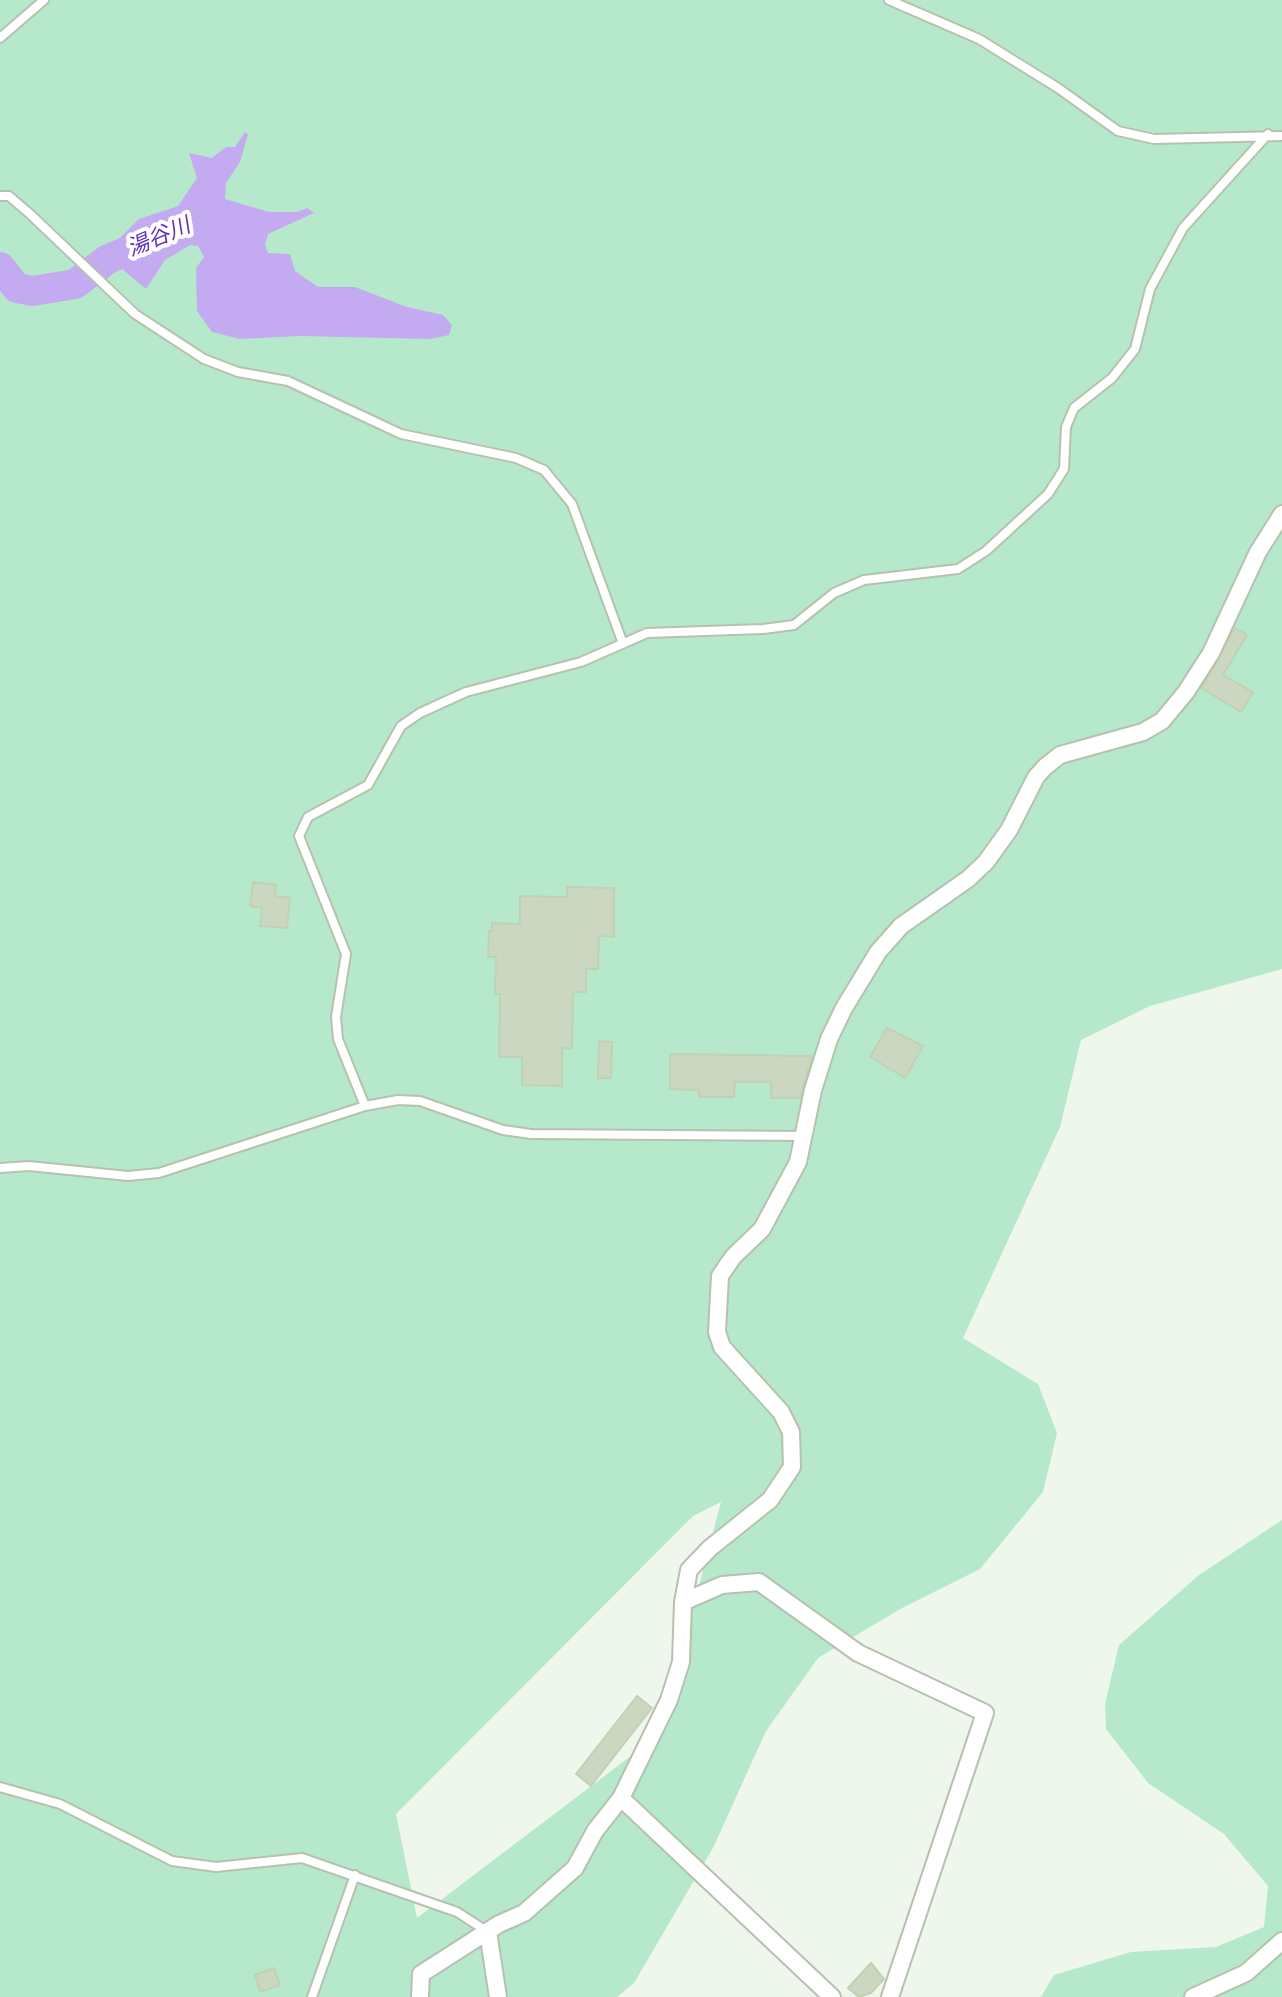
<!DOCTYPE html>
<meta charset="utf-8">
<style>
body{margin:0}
canvas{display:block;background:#eff6ec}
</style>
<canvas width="1282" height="1997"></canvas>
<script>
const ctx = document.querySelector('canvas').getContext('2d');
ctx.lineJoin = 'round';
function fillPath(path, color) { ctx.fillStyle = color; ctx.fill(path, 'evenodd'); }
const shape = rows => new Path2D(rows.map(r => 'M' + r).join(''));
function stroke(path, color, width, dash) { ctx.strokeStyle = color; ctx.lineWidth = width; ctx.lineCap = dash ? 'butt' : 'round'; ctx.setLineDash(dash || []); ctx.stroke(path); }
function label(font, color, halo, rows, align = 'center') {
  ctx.font = font + ' "Archivo Narrow","Noto Sans JP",sans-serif'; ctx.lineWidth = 8; ctx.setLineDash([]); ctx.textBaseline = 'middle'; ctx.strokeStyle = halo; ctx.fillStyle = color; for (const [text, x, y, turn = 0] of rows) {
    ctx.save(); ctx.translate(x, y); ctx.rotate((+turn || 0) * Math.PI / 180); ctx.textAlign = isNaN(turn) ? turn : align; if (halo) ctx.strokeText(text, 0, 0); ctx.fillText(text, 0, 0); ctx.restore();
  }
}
fillPath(shape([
 [0,0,1282,0,1282,969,1150,1006,1081,1040,1060,1127,963,1338,1038,1384,1057,1433,1043,1492,980,1569,902,1608,818,1658,766,1731,713,1848,634,1983,617,1997,0,1997],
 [721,1502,660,1734,417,1918,396,1814,693,1516],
 [1282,1520,1282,1997,1041,1997,1054,1975,1131,1952,1216,1947,1264,1927,1268,1886,1224,1834,1148,1783,1106,1729,1105,1704,1119,1645,1199,1575]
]), '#b6e9cb');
fillPath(shape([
 [245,132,248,134,240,162,226,183,225,199,269,212,297,212,307,208,314,213,268,234,265,245,268,253,290,254,295,271,318,287,355,287,407,307,443,315,452,325,449,335,430,339,300,336,240,339,212,332,197,311,196,268,204,257,198,246,190,245,165,260,146,289,114,262,105,266,98,260,139,219,178,206,197,178,189,153,212,158,226,147,235,147]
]), '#c4aaf1');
stroke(shape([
 [0,267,17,288,33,291,75,284,108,259,137,247]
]), '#c4aaf1', 30);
const building = shape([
 [1235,628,1247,635,1223,675,1253,692,1241,712,1201,688,1235,628],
 [253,882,276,885,275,896,290,898,287,928,260,926,262,908,250,906,253,882],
 [567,887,614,888,614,937,599,936,598,969,586,969,586,992,573,992,572,1048,562,1048,562,1086,522,1085,522,1057,499,1057,500,994,495,994,496,957,488,957,489,931,492,931,492,923,520,924,520,896,567,897,567,887],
 [887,1028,923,1046,905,1078,870,1057,887,1028],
 [599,1041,612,1042,611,1078,598,1078,599,1041],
 [670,1054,812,1056,800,1098,771,1098,771,1082,735,1082,734,1097,699,1097,699,1090,670,1089,670,1054],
 [637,1696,652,1708,591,1786,576,1774,637,1696],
 [871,1963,884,1979,871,1993,859,1997,848,1988,871,1963],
 [274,1968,280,1985,260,1992,255,1975,274,1968]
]);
fillPath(building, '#cbd7c1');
stroke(building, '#c1d2b4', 2);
const service = shape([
 [889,0,979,39,1058,88,1118,131,1154,139,1282,136],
 [0,38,44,0],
 [0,196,9,196,30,214,135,314,204,359,238,372,288,381,401,434,516,458,544,470,572,504,622,641],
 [365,1106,338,1039,336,1017,346,954,299,836,308,817,368,785,401,726,420,713,466,692,581,662,647,633,763,629,794,625,834,593,864,580,958,569,986,551,1048,494,1064,469,1066,427,1074,408,1112,378,1135,349,1150,289,1183,228,1268,134],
 [0,1168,29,1166,128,1176,159,1173,365,1106,398,1100,420,1101,503,1130,531,1134,805,1136],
 [0,1787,60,1804,172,1861,216,1867,302,1858,457,1912,488,1932],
 [312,1997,355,1875]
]);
const minor = shape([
 [683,1602,722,1585,759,1582,858,1653,985,1713,890,1997],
 [621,1798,832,1997],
 [488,1932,498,1997],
 [420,1997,421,1974,499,1924,524,1913,575,1868,595,1831,621,1798,669,1700,681,1662,683,1602,689,1570,710,1548,770,1500,792,1467,791,1432,781,1412,722,1347,717,1332,720,1276,733,1257,762,1229,798,1162,813,1090,829,1039,844,1008,878,952,901,926,968,879,986,862,1009,830,1036,777,1045,767,1060,755,1143,732,1162,721,1186,692,1211,653,1258,552,1282,514],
 [1193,1997,1246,1973,1282,1941]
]);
stroke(service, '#b6c1ae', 12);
stroke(minor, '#b6c1ae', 20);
stroke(service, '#fff', 8);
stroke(minor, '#fff', 16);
label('italic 22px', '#6531b7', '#fff', [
 ["湯谷川",159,238,-23]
]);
</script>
